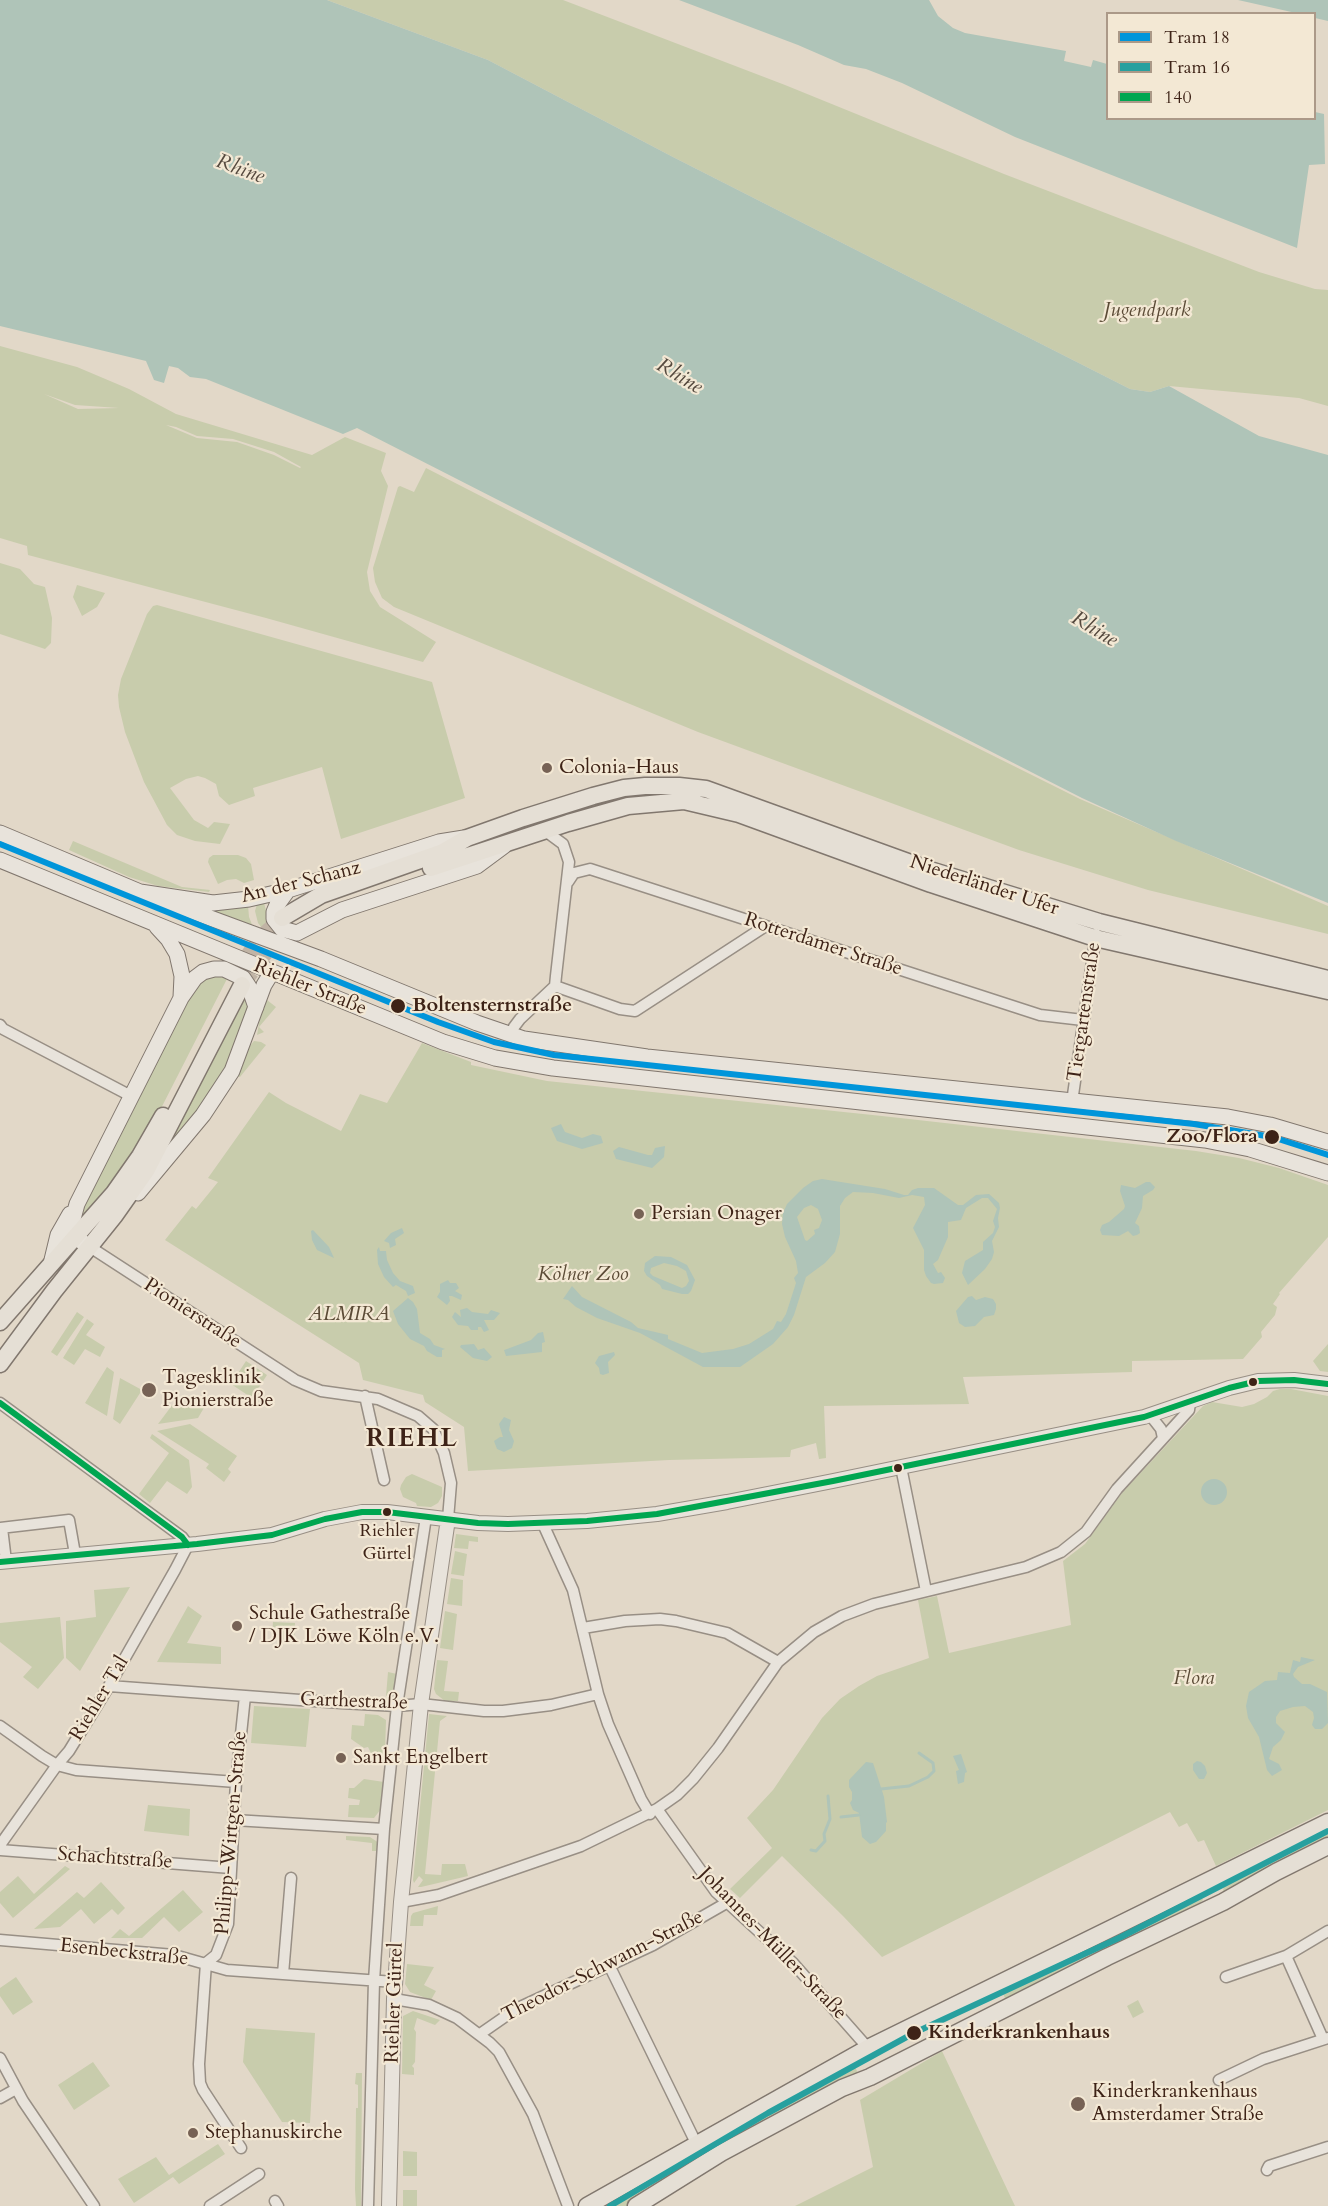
<!DOCTYPE html>
<meta charset="utf-8">
<style>
body{margin:0}
#map{position:relative;width:1328px;height:2206px;overflow:hidden;background:#e2d8c8;font-family:Cardo,serif}
canvas{display:block}
.legend{position:absolute;left:1106px;top:12px;width:210px;height:108px;box-sizing:border-box;background:#f3e8d4;border:2px solid #ab9988;margin:0;padding:8px 10px;list-style:none;font-size:18px;color:#3e2317}
.legend li{display:flex;align-items:center;gap:12px;height:30px}
.legend b{width:30px;border:2px solid #ab9988}
</style>
<div id="map">
<canvas width="1328" height="2206"></canvas>
<ul class="legend">
<li><b style="height:8px;background:#0095da"></b>Tram 18</li>
<li><b style="height:8px;background:#27a09f"></b>Tram 16</li>
<li><b style="height:8px;background:#00a651"></b>140</li>
</ul>
</div>
<script>
const ctx = document.querySelector('canvas').getContext('2d');
ctx.lineJoin = 'round';
function fillPath(path, color) { ctx.fillStyle = color; ctx.fill(path, 'evenodd'); }
const shape = rows => new Path2D(rows.map(r => 'M' + r).join(''));
function stroke(path, color, width, dash) { ctx.strokeStyle = color; ctx.lineWidth = width; ctx.lineCap = dash ? 'butt' : 'round'; ctx.setLineDash(dash || []); ctx.stroke(path); }
function label(font, color, halo, rows, align = 'center') {
  ctx.font = font + ' Cardo,serif'; ctx.lineWidth = 4.5; ctx.setLineDash([]); ctx.textBaseline = 'middle'; ctx.strokeStyle = halo; ctx.fillStyle = color; for (const [text, x, y, turn = 0] of rows) {
    ctx.save(); ctx.translate(x, y); ctx.rotate((+turn || 0) * Math.PI / 180); ctx.textAlign = isNaN(turn) ? turn : align; if (halo) ctx.strokeText(text, 0, 0); ctx.fillText(text, 0, 0); ctx.restore();
  }
}
fillPath(shape([
 [327,0,563,0,785,85,1004,174,1259,272,1315,289,1328,290,1328,406,1299,398,1169,386,1150,392,1130,389,673,157,488,60],
 [0,346,77,367,129,389,176,414,312,455,345,437,386,453,381,471,388,486,367,572,370,591,380,607,436,642,423,662,266,618,28,555,27,546,0,538],
 [44,394,75,405,119,408,78,409],
 [166,425,176,427,197,436,233,439,274,452,301,467,300,468,274,455,237,442,197,438],
 [426,468,795,657,1080,799,1328,906,1328,934,1148,890,1019,850,698,732,394,607,382,598,375,582,373,568,398,487,400,486,414,492],
 [0,563,20,569,34,584,45,587,52,618,51,643,45,649,0,634],
 [77,585,105,593,97,607,82,616,73,597],
 [157,605,432,682,465,798,341,839,322,767,253,788,255,796,229,805,219,796,216,784,205,778,198,776,186,779,170,788,194,820,208,828,214,822,230,824,220,844,195,841,177,835,167,825,144,782,125,732,119,707,118,695,121,679,147,614,153,606],
 [73,841,182,887,210,890,209,892,158,886,129,877,69,850],
 [213,855,238,855,246,858,251,864,254,880,244,883,236,879,227,880,218,884,208,862,209,858],
 [264,903,269,921,262,928,258,923,255,911,257,904],
 [190,905,248,905,249,917,253,927],
 [211,973,229,975,151,1128,129,1164,77,1223,105,1159,191,990],
 [246,991,249,1007,216,1091,157,1160],
 [267,1000,276,1007,259,1027,264,1032,257,1035,261,1012],
 [254,1041,261,1042,266,1045,240,1077,237,1076,250,1046],
 [422,1043,471,1062,471,1065,547,1081,882,1116,1196,1151,1239,1158,1279,1168,1328,1185,1328,1237,1279,1293,1280,1294,1273,1304,1277,1307,1275,1315,1261,1332,1262,1337,1243,1359,1132,1361,1132,1372,963,1377,969,1404,824,1406,826,1458,819,1459,816,1443,791,1450,790,1457,669,1460,468,1471,464,1427,425,1402,423,1395,363,1380,359,1363,165,1240,192,1206,196,1209,218,1182,208,1178,269,1092,286,1103,341,1131,360,1094,387,1103],
 [77,1312,84,1317,57,1356,51,1352],
 [87,1319,94,1324,86,1335,105,1347,100,1357,85,1349,74,1365,63,1358],
 [1328,1344,1328,1372,1320,1371,1313,1361],
 [246,1361,267,1375,252,1398,231,1384],
 [107,1367,114,1372,107,1416,85,1403],
 [120,1378,142,1390,120,1424,113,1419],
 [1280,1389,1291,1389,1328,1396,1328,1810,1216,1866,1204,1840,1198,1842,1187,1823,1179,1827,1170,1812,882,1957,843,1916,782,1856,740,1898,730,1889,772,1848,747,1818,773,1790,822,1718,840,1699,859,1686,877,1676,929,1658,918,1600,937,1596,949,1653,1071,1625,1063,1561,1085,1544,1122,1493,1203,1406,1212,1402,1242,1407,1254,1404,1267,1397,1273,1391],
 [208,1401,198,1418,158,1424,173,1404],
 [190,1424,237,1456,228,1469,231,1472,224,1482,206,1468,209,1464,157,1431],
 [152,1434,189,1460,192,1487,187,1494,167,1481,150,1503,139,1494,169,1453,150,1438],
 [412,1474,442,1487,442,1496,438,1503,431,1507,417,1506,416,1503,403,1497,400,1489,401,1485,406,1477],
 [456,1534,478,1537,478,1542,469,1541,468,1549,454,1548],
 [455,1551,467,1554,464,1576,451,1574],
 [451,1578,463,1580,462,1606,447,1604],
 [130,1587,80,1671,66,1658,66,1621,96,1617,94,1590],
 [188,1606,202,1616,187,1643,221,1647,221,1664,157,1662],
 [445,1611,457,1614,453,1650,440,1648],
 [60,1617,64,1658,38,1689,23,1677,32,1667,0,1642,0,1623],
 [273,1622,295,1623,294,1642,279,1641,279,1634,272,1634],
 [437,1660,448,1661,444,1691,459,1692,458,1701,445,1701,436,1694,434,1689],
 [388,1672,397,1674,396,1688,393,1693,386,1696],
 [254,1706,310,1709,306,1747,251,1743],
 [365,1714,378,1715,386,1720,385,1754,371,1753,368,1747,364,1748,351,1739,352,1725,364,1726],
 [429,1714,447,1716,440,1721,425,1874,441,1875,442,1864,465,1864,468,1876,421,1887,418,1887,423,1880,419,1876,414,1883,413,1880],
 [364,1779,384,1782,381,1809,374,1818,348,1817,349,1805,359,1805,360,1800,348,1798,349,1788,354,1788],
 [148,1805,190,1809,189,1836,144,1831],
 [1328,1827,1328,1840,1223,1892,1224,1882],
 [346,1836,370,1837,379,1843,379,1851,372,1851,372,1843,346,1840],
 [65,1866,70,1869,13,1918,0,1903,0,1892,18,1876,34,1894],
 [101,1882,125,1908,118,1915,112,1909,94,1924,81,1909,60,1927,34,1929,77,1892,84,1898],
 [183,1890,203,1912,179,1932,164,1917,142,1938,111,1938,120,1929,129,1936],
 [1194,1893,1200,1894,1203,1900,1198,1905,1006,2000,1003,1994,1006,1988],
 [438,1906,437,1915,424,1915,423,1926,410,1926,411,1916,413,1913],
 [407,1964,434,1967,424,1985,436,1991,431,2000,410,1992,405,1984],
 [16,1977,33,2002,13,2015,0,1996,0,1988],
 [1138,2000,1144,2012,1133,2018,1127,2006],
 [413,2011,440,2020,435,2025,417,2018,414,2029,416,2032,415,2062,412,2066,414,2068,414,2075,402,2074,403,2016],
 [246,2028,315,2033,310,2123,282,2122,243,2062],
 [942,2051,1015,2206,795,2206,873,2167,860,2100],
 [93,2062,110,2086,74,2110,58,2085],
 [853,2063,860,2077,724,2147,627,2206,604,2206],
 [356,2073,362,2073,361,2206,356,2206,355,2189,356,2108,358,2108,358,2085,355,2084],
 [218,2144,225,2154,179,2184,173,2177,134,2203,118,2179,156,2157,169,2175],
 [403,2151,417,2152,417,2176,403,2176],
 [403,2190,417,2190,417,2206,403,2206]
]), '#c8ccac');
fillPath(shape([
 [0,0,327,0,488,60,673,157,1130,389,1150,392,1169,386,1259,436,1328,455,1328,903,1176,841,1082,798,357,428,343,434,206,379,190,377,178,368,169,366,164,383,154,380,146,361,0,326],
 [679,0,929,0,938,16,953,28,965,33,1066,51,1064,61,1091,67,1093,60,1107,64,1108,118,1314,118,1315,112,1324,114,1325,164,1309,165,1297,248,1015,137,902,83,866,69,844,65,798,45],
 [1238,0,1328,0,1328,21,1315,18,1314,14,1296,13],
 [561,1124,565,1132,582,1138,593,1134,601,1136,603,1143,582,1149,557,1141,551,1128],
 [665,1146,664,1157,652,1168,616,1159,613,1151,619,1147,648,1155,652,1155,655,1148],
 [822,1179,885,1189,904,1195,908,1195,912,1190,918,1188,934,1188,958,1205,963,1205,976,1195,989,1194,999,1203,1000,1208,998,1218,999,1227,992,1241,994,1252,992,1259,985,1269,968,1285,962,1273,965,1261,983,1250,983,1242,993,1233,995,1227,993,1221,997,1209,988,1198,982,1198,966,1208,961,1220,948,1222,948,1237,938,1260,933,1264,938,1273,941,1272,945,1278,943,1283,934,1284,931,1283,926,1276,924,1270,924,1250,913,1228,925,1205,924,1197,912,1195,899,1198,873,1193,853,1192,845,1198,840,1206,840,1234,835,1252,825,1263,806,1277,794,1315,788,1327,773,1344,740,1367,703,1367,640,1333,597,1318,576,1307,568,1300,563,1299,572,1286,582,1297,631,1322,638,1328,668,1335,668,1339,702,1353,733,1349,749,1344,773,1329,777,1321,781,1322,786,1314,796,1283,794,1278,798,1273,796,1261,785,1237,782,1224,783,1213,787,1204,803,1188,813,1181],
 [811,1205,818,1209,822,1220,819,1228,814,1230,815,1234,807,1241,805,1240,797,1217,804,1208],
 [1146,1182,1150,1182,1155,1187,1153,1190,1143,1196,1142,1208,1135,1223,1139,1226,1140,1233,1137,1235,1133,1236,1128,1231,1119,1236,1102,1235,1100,1230,1102,1225,1109,1222,1124,1209,1125,1206,1120,1191,1121,1185,1135,1188],
 [402,1228,404,1233,395,1239,396,1245,390,1248,389,1243,384,1241,391,1233],
 [313,1230,329,1247,334,1258,317,1250,312,1240,311,1231],
 [379,1247,380,1251,386,1251,387,1260,393,1273,400,1281,413,1286,415,1293,408,1296,406,1291,396,1285,393,1287,384,1277,378,1264,377,1250],
 [655,1256,671,1257,687,1265,695,1280,691,1291,688,1294,682,1294,662,1289,660,1285,647,1276,644,1271,645,1263],
 [664,1263,677,1266,686,1271,689,1281,686,1286,682,1288,653,1276,650,1273,651,1268],
 [448,1280,450,1283,456,1283,459,1288,455,1291,462,1295,461,1300,452,1296,449,1296,450,1301,447,1305,437,1297,440,1292,440,1284],
 [972,1296,976,1300,985,1297,993,1299,996,1304,996,1309,994,1315,984,1317,975,1326,965,1327,959,1323,956,1311,968,1297],
 [408,1298,413,1302,417,1309,420,1333,430,1339,434,1345,445,1349,442,1350,442,1357,437,1357,427,1351,424,1346,410,1339,398,1324,393,1311],
 [467,1308,472,1312,488,1314,491,1310,500,1313,494,1320,484,1320,489,1330,484,1332,481,1327,478,1327,478,1330,471,1330,468,1326,458,1325,452,1317,455,1312,461,1317,460,1310],
 [543,1332,545,1342,542,1343,542,1352,506,1356,504,1350,507,1349,531,1340,538,1333],
 [474,1344,478,1350,484,1348,492,1357,487,1361,473,1358,460,1347,461,1345],
 [614,1352,615,1355,608,1362,609,1373,603,1375,600,1374,599,1368,595,1363,599,1356],
 [504,1417,511,1420,509,1430,514,1441,512,1448,504,1452,497,1449,494,1441,500,1437,503,1437,499,1424],
 '1201 1492a13 13 0 1 1 26 0a13 13 0 1 1-26 0Z',
 [1301,1657,1315,1660,1298,1667,1293,1674,1294,1677,1302,1684,1310,1684,1327,1692,1328,1723,1322,1729,1315,1729,1312,1725,1314,1718,1313,1712,1305,1706,1293,1707,1280,1711,1276,1717,1276,1723,1285,1732,1281,1740,1273,1747,1269,1759,1279,1764,1282,1770,1272,1776,1267,1770,1259,1737,1248,1718,1246,1706,1249,1692,1265,1681,1277,1680,1278,1672,1290,1673,1293,1660,1300,1662],
 [961,1754,967,1772,965,1773,964,1782,958,1784,956,1771,959,1770,953,1756],
 [1197,1761,1201,1762,1205,1766,1207,1773,1204,1779,1199,1779,1193,1770,1193,1764],
 [866,1762,873,1763,877,1775,884,1797,887,1822,886,1823,886,1831,876,1842,870,1844,862,1837,859,1813,853,1810,850,1803,852,1800,852,1792,849,1787,849,1780]
]), '#afc4b8');
stroke(shape([
 [881,1789,909,1786,928,1777,934,1771,933,1763,919,1753],
 [841,1817,859,1815],
 [811,1850,816,1851,825,1841,824,1834,830,1819,828,1796]
]), '#afc4b8', 3);
stroke(shape([
 [234,978,250,953,266,933,282,918],
 [242,985,260,959,284,932]
]), '#c1b4a5', 16, [16, 8]);
const minor = shape([
 [568,882,574,873,590,869,1040,1015,1083,1020],
 [555,986,620,1009,635,1011,764,927],
 [0,1025,3,1029,131,1096],
 [510,1036,514,1027,520,1019,555,986,556,976,569,862,563,844,544,830],
 [1072,1102,1096,934],
 [90,1247,295,1380,321,1391,378,1399,418,1416,433,1429,444,1453,451,1483,448,1519],
 [365,1396,384,1480],
 [0,1403,182,1537,188,1545,175,1570,109,1686,69,1751,57,1765,0,1845],
 [1150,1415,1161,1429,1163,1438],
 [901,1467,926,1591],
 [543,1524,573,1590,598,1694,608,1724,641,1799,650,1814],
 [0,1528,69,1520,75,1554],
 [2,1528,6,1561],
 [583,1628,625,1621,660,1619,676,1621,727,1633,778,1662],
 [109,1686,341,1703,397,1706,421,1704,484,1711,503,1711,551,1705,598,1694],
 [0,1726,42,1756,57,1765,76,1770,236,1782],
 [657,1809,716,1892,793,1963,868,2048],
 [234,1820,384,1829],
 [0,1850,231,1868],
 [401,1902,439,1895,581,1846,657,1809,677,1795,693,1779,718,1748,778,1662,814,1632,842,1616,874,1604,1026,1567,1061,1552,1086,1532,1117,1489,1189,1410,1190,1402],
 [0,1940,174,1955,227,1970,395,1982],
 [1286,1956,1323,2039],
 [610,1967,696,2143],
 [283,1974,291,1878],
 [1226,1977,1286,1956,1328,1931],
 [394,1999,429,2005,457,2018,490,2043,499,2052,533,2114,568,2206],
 [480,2034,516,2009,653,1945,728,1902],
 [0,2058,23,2101,94,2206],
 [1219,2080,1263,2059,1328,2038],
 [0,2098,16,2089],
 [241,2148,203,2090,200,2083,199,2064,206,1963,216,1955,228,1924,236,1782,245,1696],
 [1267,2170,1269,2166,1328,2147],
 [275,2201,278,2206],
 [210,2206,259,2174],
 [368,2206,374,1981,384,1829,397,1706,426,1517]
]);
const tertiary = shape([
 [0,1562,197,1544,272,1535,325,1519,362,1512,387,1512,478,1523,508,1524,587,1521,657,1514,727,1502,833,1481,1144,1417,1229,1388,1258,1381,1294,1380,1328,1384],
 [389,2206,394,1999,401,1902,421,1704,448,1519]
]);
const secondary = shape([
 [0,833,140,892,213,903,249,899,288,890,439,842,464,838],
 [0,860,443,1042,495,1058,553,1068,1205,1140,1250,1149,1328,1173],
 [288,890,277,905,274,912,274,919,282,929,297,933,342,910,477,866,504,846],
 [140,892,321,959,477,1023,524,1039,647,1057,1228,1117,1270,1125,1328,1142],
 [157,927,168,939,177,954,182,976,181,997],
 [138,1193,203,1115,232,1071,264,985,272,972],
 [90,1247,76,1238,70,1230,77,1204,181,998,195,978,203,972,214,969,224,969,243,978,249,987,256,1007],
 [51,1264,58,1235,70,1214]
]);
const primary = shape([
 [431,868,568,823,628,806,684,801,739,814,931,884,1095,938,1328,991],
 [282,918,321,895,443,852,467,838,523,818,593,796,624,788,645,786,679,786,706,789,930,870,1099,922,1328,979],
 [0,1322,114,1193,140,1156,163,1116],
 [0,1364,54,1291,115,1215,146,1171,242,985],
 [587,2206,868,2048,1328,1822],
 [636,2206,721,2153,842,2088,870,2077,1107,1957,1223,1902,1276,1872,1328,1846]
]);
stroke(minor, '#988f85', 13);
stroke(tertiary, '#988f85', 16);
stroke(secondary, '#81776e', 17);
stroke(primary, '#81776e', 19);
stroke(minor, '#e8e3db', 10);
stroke(tertiary, '#e8e3db', 14);
stroke(secondary, '#e8e3db', 15);
stroke(primary, '#e5dfd5', 16);
stroke(shape([
 [0,1403,182,1537,188,1545],
 [0,1562,197,1544,272,1535,325,1519,362,1512,387,1512,478,1523,508,1524,587,1521,657,1514,833,1481,1144,1417,1229,1388,1258,1381,1294,1380,1328,1384]
]), '#00a651', 6);
stroke(shape([
 [0,844,438,1022,494,1042,554,1055,1194,1124,1272,1137,1328,1155]
]), '#0095da', 6);
stroke(shape([
 [610,2206,768,2113,914,2033,1121,1937,1328,1831]
]), '#27a09f', 6);
for (const [x, y, r, color] of [
 [547,768,6,"#776255"],
 [398,1006,8,"#3e2317"],
 [1272,1137,8,"#3e2317"],
 [639,1214,6,"#776255"],
 [1253,1382,5,"#3e2317"],
 [149,1390,8,"#776255"],
 [898,1468,5,"#3e2317"],
 [387,1512,5,"#3e2317"],
 [237,1626,6,"#776255"],
 [341,1758,6,"#776255"],
 [914,2033,8,"#3e2317"],
 [1078,2104,8,"#776255"],
 [193,2133,6,"#776255"]
]) { const dot = new Path2D(); dot.arc(x, y, r, 0, 2 * Math.PI); ctx.fillStyle = color; ctx.fill(dot); stroke(dot, '#f3e8d4', 2); }
label('18px', '#3e2317', '#f3e8d4', [
 ["Riehler",387,1532],
 ["Gürtel",387,1555]
]);
label('italic 20px', '#5b4b36', '#f3e8d4', [
 ["Jugendpark",1147,311],
 ["Kölner Zoo",583,1275],
 ["ALMIRA",349,1315],
 ["Flora",1194,1679]
]);
label('20px', '#3e2317', '#f3e8d4', [
 ["Colonia-Haus",559,768],
 ["Persian Onager",651,1214],
 ["Tagesklinik",162,1378],
 ["Pionierstraße",162,1401],
 ["Schule Gathestraße",249,1614],
 ["/ DJK Löwe Köln e.V.",249,1637],
 ["Sankt Engelbert",353,1758],
 ["Kinderkrankenhaus",1092,2092],
 ["Amsterdamer Straße",1092,2115],
 ["Stephanuskirche",205,2133]
], 'left');
label('20px', '#3e2317', '#f3e8d4', [
 ["An der Schanz",301,883,-14],
 ["Niederländer Ufer",984,886,18],
 ["Rotterdamer Straße",823,945,18],
 ["Riehler Straße",310,988,22],
 ["Tiergartenstraße",1085,1012,-82],
 ["Pionierstraße",192,1314,33],
 ["Riehler Tal",100,1699,-59],
 ["Garthestraße",354,1702,2],
 ["Philipp-Wirtgen-Straße",232,1833,-85],
 ["Schachtstraße",115,1859,4],
 ["Johannes-Müller-Straße",772,1944,46],
 ["Esenbeckstraße",124,1953,6],
 ["Theodor-Schwann-Straße",603,1967,-27],
 ["Riehler Gürtel",395,2003,-88]
]);
label('bold 20px', '#3e2317', '#f3e8d4', [
 ["Boltensternstraße",412,1006],
 ["Zoo/Flora",1258,1137,"right"],
 ["Kinderkrankenhaus",928,2033]
], 'left');
label('italic 21px', '#55493e', '#f3e8d4', [
 ["Rhine",240,170,20],
 ["Rhine",679,377,31],
 ["Rhine",1094,630,31]
]);
ctx.letterSpacing = '1.5px';
label('bold 26px', '#3e2317', '#f3e8d4', [
 ["RIEHL",412,1440]
]);
ctx.letterSpacing = '0px';
</script>
